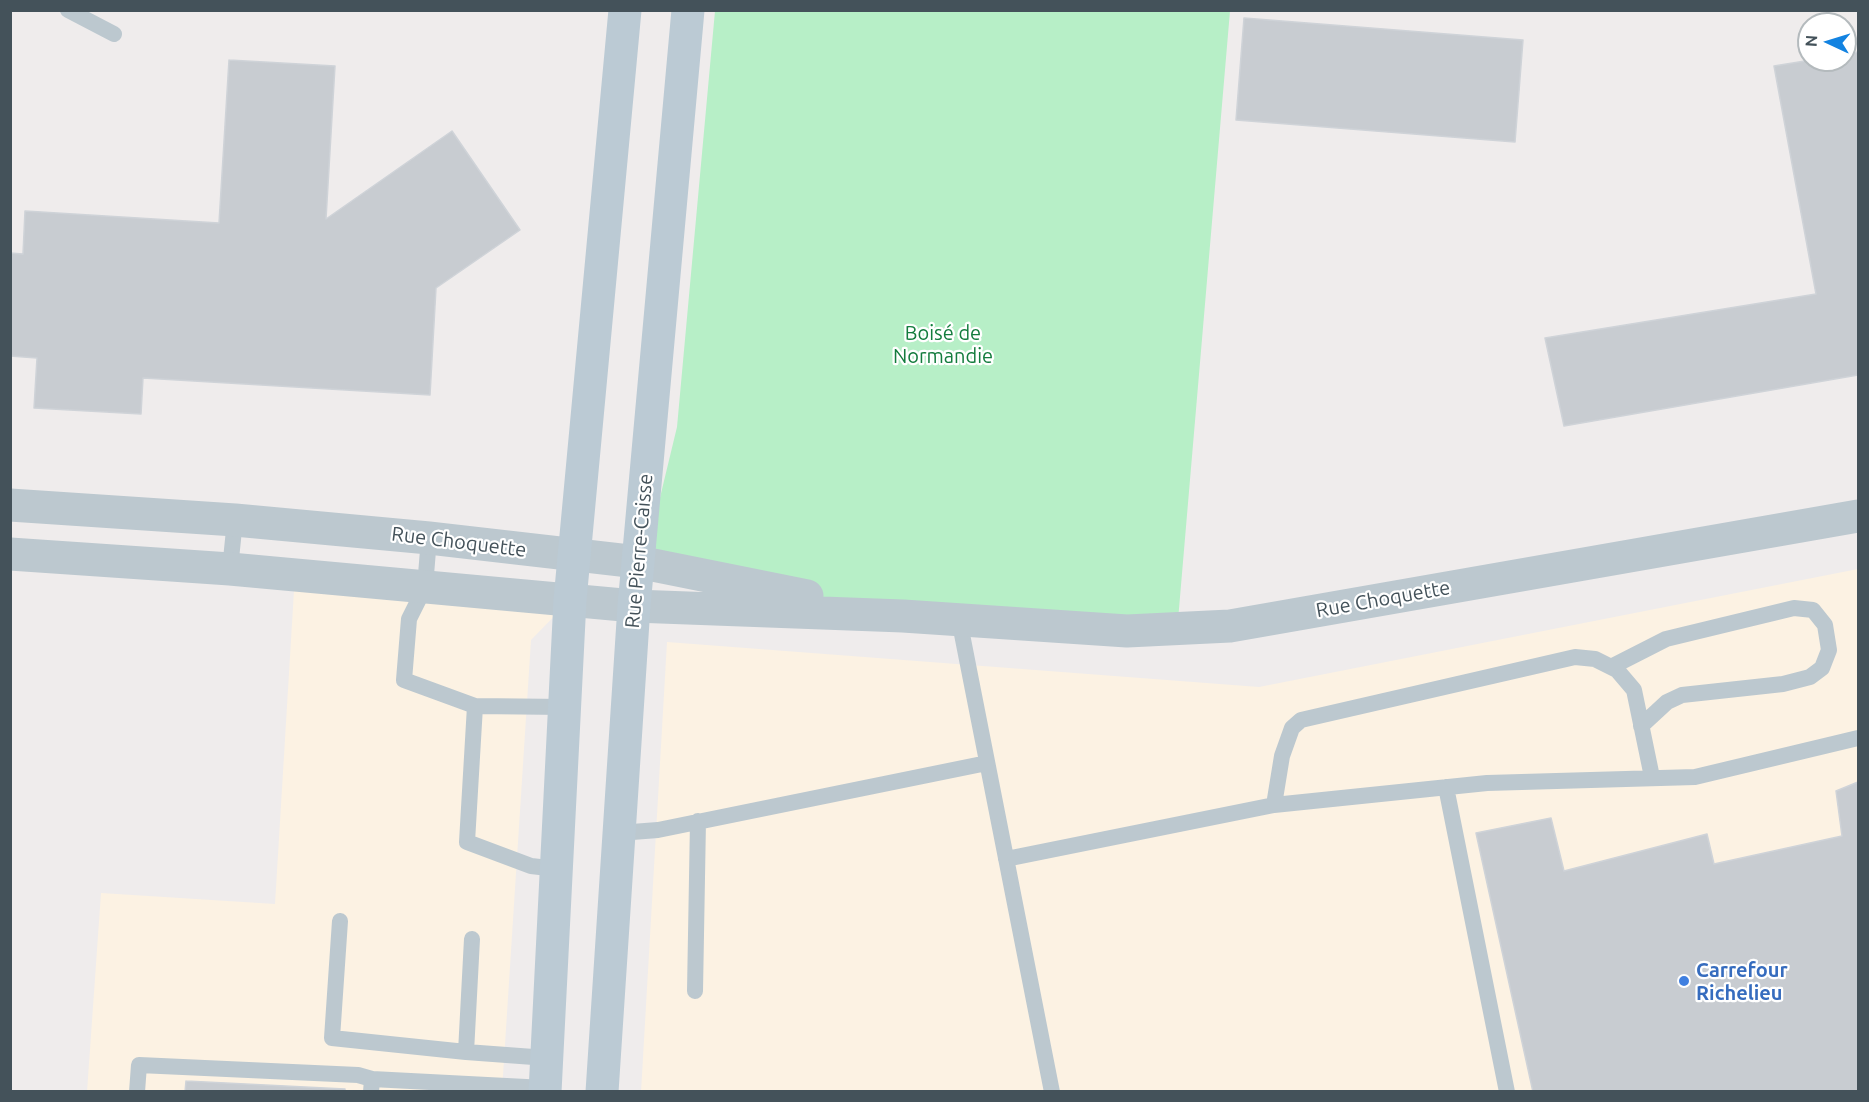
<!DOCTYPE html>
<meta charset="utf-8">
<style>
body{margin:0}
#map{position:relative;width:1869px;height:1102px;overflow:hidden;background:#efecec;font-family:Ubuntu,sans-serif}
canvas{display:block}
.frame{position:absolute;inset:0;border:12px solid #44525a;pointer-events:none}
.north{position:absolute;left:1797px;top:12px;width:60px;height:60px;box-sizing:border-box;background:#fff;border:2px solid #b4babd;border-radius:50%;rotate:274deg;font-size:16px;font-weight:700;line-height:24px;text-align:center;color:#44525a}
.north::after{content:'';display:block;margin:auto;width:21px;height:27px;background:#1383e1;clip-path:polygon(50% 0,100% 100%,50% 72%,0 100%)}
</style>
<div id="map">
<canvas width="1869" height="1102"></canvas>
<div class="frame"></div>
<div class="north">N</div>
</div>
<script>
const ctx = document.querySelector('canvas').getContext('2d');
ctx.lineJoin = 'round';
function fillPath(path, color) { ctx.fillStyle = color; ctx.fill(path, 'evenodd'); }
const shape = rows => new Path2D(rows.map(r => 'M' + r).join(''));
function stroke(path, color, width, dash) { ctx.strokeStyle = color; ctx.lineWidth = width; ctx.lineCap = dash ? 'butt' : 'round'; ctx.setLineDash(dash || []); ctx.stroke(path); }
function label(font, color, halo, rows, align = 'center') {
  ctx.font = font + ' Ubuntu,sans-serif'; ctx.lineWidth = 4.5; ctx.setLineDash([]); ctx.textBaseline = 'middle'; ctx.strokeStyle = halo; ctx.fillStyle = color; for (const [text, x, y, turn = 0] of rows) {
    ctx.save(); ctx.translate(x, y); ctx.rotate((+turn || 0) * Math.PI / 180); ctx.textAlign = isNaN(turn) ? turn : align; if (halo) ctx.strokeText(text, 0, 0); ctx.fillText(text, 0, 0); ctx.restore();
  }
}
fillPath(shape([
 [1858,569,1858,1091,641,1092,667,642,1259,687],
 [295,574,570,600,531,640,502,1091,87,1092,101,893,275,904]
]), '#fcf2e3');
fillPath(shape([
 [715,11,1230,11,1177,632,852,610,644,564,677,427]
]), '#b7efc7');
const building = shape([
 [1244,18,1523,40,1515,142,1236,120,1244,18],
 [1858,52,1858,375,1564,426,1545,338,1816,294,1774,66,1811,60,1845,60,1845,54,1858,52],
 [229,60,335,66,326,219,452,131,520,230,436,288,430,395,143,378,141,414,34,408,37,358,10,356,10,253,23,254,25,211,219,223,229,60],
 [1858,782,1858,1092,1533,1092,1476,833,1551,818,1564,871,1707,834,1714,864,1842,836,1836,791,1858,782],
 [186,1081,345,1089,345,1092,185,1092,186,1081]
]);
fillPath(building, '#c8ccd1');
stroke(building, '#cfd3d8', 1.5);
stroke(shape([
 [68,10,114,34],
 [429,538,425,587,409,619,404,680,475,706,565,707],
 [230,569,235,520],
 [959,619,1052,1092],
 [1611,667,1666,639,1794,608,1813,610,1825,625,1829,650,1822,668,1810,677,1783,684,1682,695,1667,702,1641,726],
 [475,706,467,842,531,866,557,869],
 [1446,787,1507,1092],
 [1274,805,1282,756,1292,728,1301,720,1575,657,1595,659,1617,670,1634,690,1652,777],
 [619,833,658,830,987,763],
 [1006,859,1274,805,1487,783,1695,777,1858,738],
 [340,921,332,1038,466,1052],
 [472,939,466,1052,547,1058],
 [695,991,698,821],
 [137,1092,139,1065,358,1075,372,1079],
 [371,1092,372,1079,545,1088]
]), '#bcc8cf', 16);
stroke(shape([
 [10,505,235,520,429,538,638,562,807,596],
 [10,554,230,569,634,606,903,616,1127,631,1230,626,1858,516]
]), '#bcc8cf', 33);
stroke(shape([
 [545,1092,570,600,625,10],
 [602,1092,634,606,688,10]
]), '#bbcad4', 33);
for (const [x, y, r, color] of [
 [1684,981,6,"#3f7fe0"]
]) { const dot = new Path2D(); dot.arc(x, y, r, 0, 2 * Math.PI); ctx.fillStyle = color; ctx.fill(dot); stroke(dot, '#fff', 2); }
label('20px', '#137c3d', '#fff', [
 ["Boisé de",943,333],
 ["Normandie",943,356]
]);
label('20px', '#44525a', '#fff', [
 ["Rue Choquette",459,542,7],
 ["Rue Pierre-Caisse",639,551,-85],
 ["Rue Choquette",1383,599,-10]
]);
label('bold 20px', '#366cbe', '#fff', [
 ["Carrefour",1696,970],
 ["Richelieu",1696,993]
], 'left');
</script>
